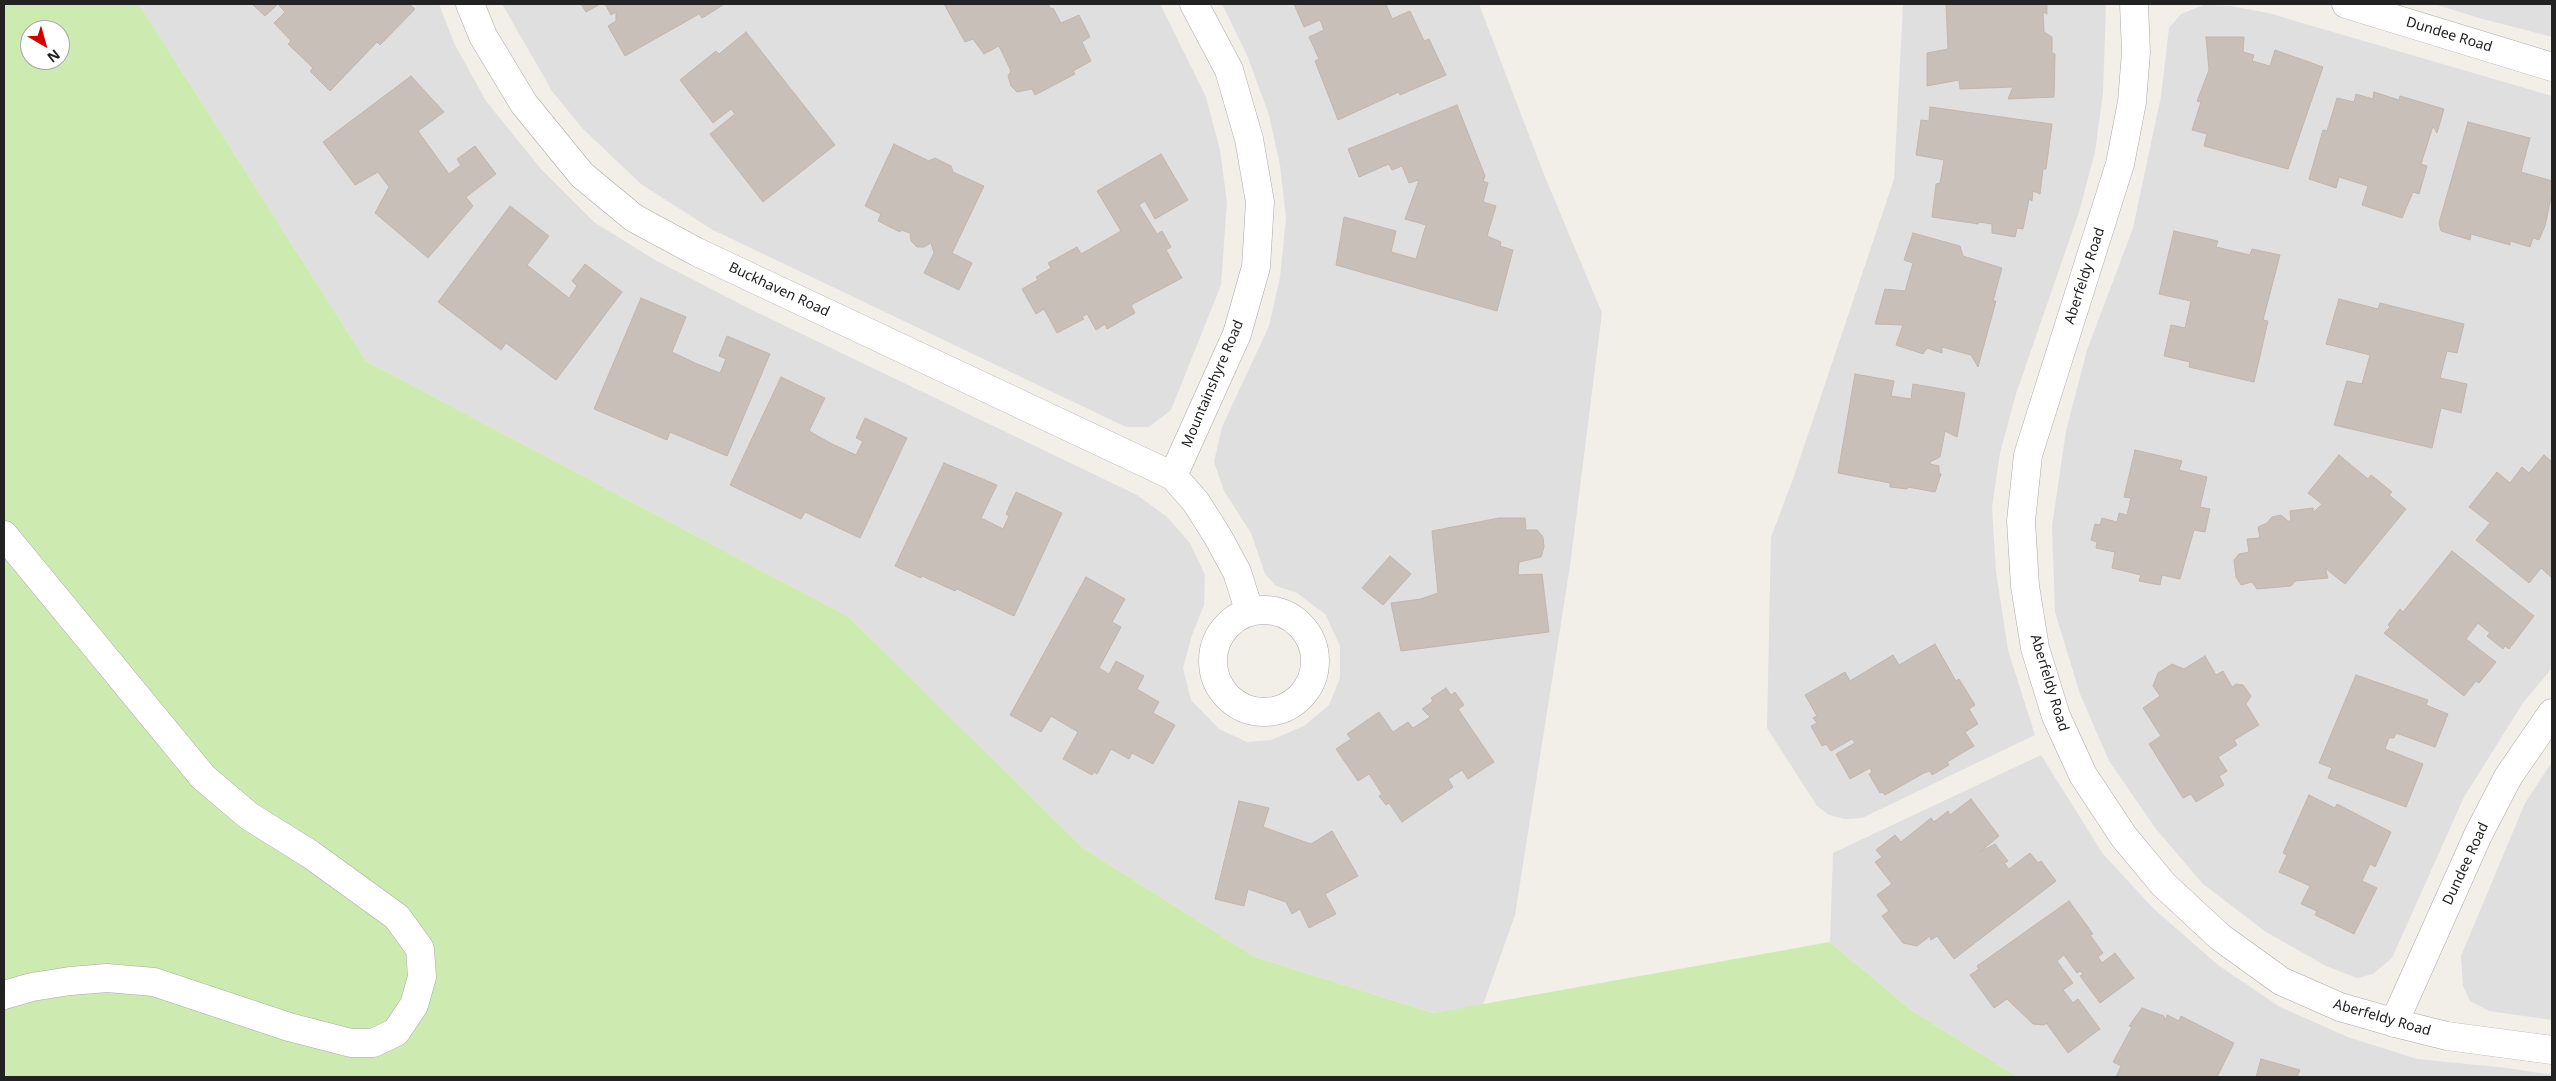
<!DOCTYPE html>
<style>
body{margin:0}
#map{position:relative;width:2556px;height:1081px;overflow:hidden;background:#f2efe9;font-family:"Noto Sans",sans-serif}
canvas{display:block}
.frame{position:absolute;inset:0;border:5px solid #222;pointer-events:none}
.north{position:absolute;left:20px;top:20px;width:50px;height:50px;box-sizing:border-box;background:#fff;border:1px solid #a7a7a7;border-radius:50%;rotate:142deg;font-size:14px;font-weight:700;line-height:20px;text-align:center;color:#222}
.north::after{content:'';display:block;margin:auto;width:18px;height:22px;background:#d40000;clip-path:polygon(50% 0,100% 100%,50% 72%,0 100%)}
</style>
<div id="map">
<canvas width="2556" height="1081"></canvas>
<div class="frame"></div>
<div class="north">N</div>
</div>
<script>
const ctx = document.querySelector('canvas').getContext('2d');
ctx.lineJoin = 'round';
function fillPath(path, color) { ctx.fillStyle = color; ctx.fill(path, 'evenodd'); }
const shape = rows => new Path2D(rows.map(r => 'M' + r).join(''));
function stroke(path, color, width, dash) { ctx.strokeStyle = color; ctx.lineWidth = width; ctx.lineCap = dash ? 'butt' : 'round'; ctx.setLineDash(dash || []); ctx.stroke(path); }
function label(font, color, halo, rows, align = 'center') {
  ctx.font = font + ' "Noto Sans",sans-serif'; ctx.lineWidth = 5; ctx.setLineDash([]); ctx.textBaseline = 'middle'; ctx.strokeStyle = halo; ctx.fillStyle = color; for (const [text, x, y, turn = 0] of rows) {
    ctx.save(); ctx.translate(x, y); ctx.rotate((+turn || 0) * Math.PI / 180); ctx.textAlign = isNaN(turn) ? turn : align; if (halo) ctx.strokeText(text, 0, 0); ctx.fillText(text, 0, 0); ctx.restore();
  }
}
fillPath(shape([
 [139,4,439,4,454,43,486,101,541,169,594,222,655,260,750,309,1137,495,1166,516,1190,543,1205,575,1204,605,1192,635,1183,668,1191,700,1219,729,1247,742,1271,740,1304,726,1329,705,1340,678,1340,646,1325,614,1297,593,1276,586,1265,574,1251,533,1224,491,1214,462,1222,427,1269,326,1280,277,1286,218,1280,165,1269,115,1247,55,1222,4,1479,4,1543,172,1602,313,1570,566,1515,915,1483,1005,1433,1013,1255,957,1083,848,849,617,366,361],
 [502,4,1160,4,1206,97,1220,150,1227,202,1221,285,1171,410,1149,427,1126,427,711,229,641,184,582,128,552,91],
 [1903,4,2106,4,2103,93,2095,152,2079,212,2016,394,2000,453,1992,507,1996,571,2008,650,2035,735,1862,818,1845,819,1829,815,1817,806,1767,728,1771,537,1793,479,1894,179],
 [2434,4,2552,4,2552,37,2479,18],
 [2204,5,2231,6,2268,13,2552,96,2552,668,2523,703,2464,797,2392,958,2373,974,2357,978,2326,966,2266,932,2203,884,2156,829,2109,761,2080,694,2055,612,2052,526,2066,431,2087,350,2133,228,2161,96,2169,28,2181,14],
 [2041,755,2103,854,2154,909,2218,965,2280,1007,2348,1037,2417,1059,2507,1068,2552,1075,2552,1077,2018,1077,1911,1010,1830,942,1833,853],
 [2552,762,2552,1020,2489,1011,2470,1001,2463,986,2461,956,2525,803]
]), '#e0dfdf');
fillPath(shape([
 [4,4,139,4,366,361,849,617,1083,848,1255,957,1433,1013,1830,942,1911,1010,2018,1077,4,1077],
 [30,30,60,30,60,60,30,60]
]), '#cdebb0');
const building = shape([
 [252,4,409,4,415,9,380,45,377,42,330,91,310,71,313,68,288,44,291,41,274,23,285,12,278,4,265,16,252,4],
 [581,4,600,4,586,12,581,4],
 [605,4,722,4,723,5,702,18,699,14,625,56,608,26,616,21,616,12,611,15,605,4],
 [944,4,1048,4,1051,9,1053,8,1061,23,1079,15,1090,37,1082,42,1091,61,1073,71,1075,74,1035,95,1032,89,1017,92,1011,86,1008,76,1011,71,999,46,984,54,973,39,965,42,944,4],
 [1294,4,1386,4,1392,19,1410,11,1424,41,1429,39,1446,75,1400,95,1399,92,1338,120,1315,61,1319,59,1309,37,1324,30,1320,20,1304,27,1294,4],
 [1946,4,2047,4,2047,14,2043,12,2044,32,2052,37,2052,53,2055,54,2054,97,2008,99,2013,87,1960,89,1959,80,1927,86,1927,53,1948,49,1946,4],
 [746,32,835,145,763,202,710,134,735,114,731,109,713,123,680,80,716,51,719,54,746,32],
 [2206,37,2244,37,2243,52,2254,55,2252,61,2270,66,2275,50,2323,67,2288,169,2204,146,2207,134,2192,130,2201,102,2197,101,2209,70,2206,37],
 [411,76,444,112,418,131,449,174,461,165,457,159,475,146,496,174,466,197,473,206,428,258,375,213,389,187,378,172,355,185,323,142,411,76],
 [2374,92,2399,100,2400,96,2444,109,2437,133,2433,126,2421,164,2427,166,2419,194,2413,192,2402,218,2362,205,2368,186,2339,177,2336,188,2309,179,2323,130,2327,131,2337,98,2354,102,2356,94,2373,99,2374,92],
 [1457,105,1485,176,1483,181,1488,183,1483,202,1496,206,1487,236,1501,242,1500,246,1513,250,1497,311,1336,265,1344,217,1396,231,1391,252,1416,259,1426,225,1405,219,1419,180,1409,183,1402,166,1392,170,1389,164,1359,177,1348,149,1457,105],
 [1930,107,2052,124,2046,169,2043,169,2040,194,2033,191,2032,201,2029,199,2023,229,2017,228,2015,237,1992,233,1992,224,1979,222,1978,224,1932,217,1936,184,1940,183,1944,160,1916,155,1921,120,1929,121,1930,107],
 [2468,122,2530,138,2521,172,2552,181,2552,193,2545,226,2539,240,2533,238,2530,247,2510,241,2510,245,2471,234,2470,240,2441,231,2439,223,2468,122],
 [894,144,929,161,935,158,951,166,953,172,984,186,952,253,972,263,959,290,924,273,934,253,931,243,924,247,917,247,911,241,910,233,901,230,900,232,878,221,881,214,865,206,894,144],
 [1161,154,1188,200,1155,219,1145,201,1139,205,1157,234,1162,231,1171,247,1166,250,1182,278,1131,305,1135,313,1107,329,1105,324,1096,330,1087,314,1082,317,1084,319,1057,333,1044,309,1036,314,1022,289,1038,280,1036,277,1051,268,1048,263,1077,247,1081,254,1121,231,1097,191,1161,154],
 [510,206,549,236,527,265,569,298,577,286,572,281,585,264,622,292,556,380,506,343,501,350,438,302,510,206],
 [2174,231,2218,241,2216,247,2250,255,2252,249,2280,255,2263,320,2268,321,2254,382,2189,367,2190,362,2164,356,2171,325,2185,328,2191,301,2159,294,2174,231],
 [1913,233,1960,246,1963,256,2002,268,1993,301,1996,301,1978,367,1971,355,1942,347,1942,353,1927,348,1923,354,1896,345,1903,325,1875,324,1885,289,1905,291,1913,263,1904,260,1913,233],
 [641,298,686,317,672,352,695,363,720,373,726,359,719,356,727,336,770,354,727,456,670,432,667,440,594,409,641,298],
 [2339,299,2378,309,2380,303,2464,324,2457,353,2447,351,2440,378,2467,384,2461,413,2441,408,2432,448,2334,425,2347,381,2362,384,2370,355,2326,344,2339,299],
 [1855,374,1894,381,1891,396,1911,399,1913,384,1965,393,1957,437,1945,431,1940,457,1930,462,1930,464,1939,466,1939,473,1941,474,1935,492,1908,487,1907,489,1890,487,1890,483,1838,473,1855,374],
 [781,377,825,398,809,431,832,444,856,455,863,441,856,438,865,418,907,438,860,538,805,512,801,519,730,485,781,377],
 [2135,450,2182,461,2179,470,2207,477,2200,507,2210,509,2205,532,2194,530,2180,579,2162,575,2160,585,2139,581,2141,575,2112,568,2115,552,2096,548,2097,542,2091,540,2095,524,2100,525,2102,518,2117,522,2119,513,2127,515,2131,498,2124,497,2135,450],
 [2339,455,2368,479,2371,475,2392,492,2389,495,2406,509,2345,584,2325,568,2328,578,2295,581,2291,586,2257,589,2252,582,2241,585,2236,577,2234,560,2239,554,2249,552,2247,539,2260,538,2258,527,2267,523,2272,517,2281,515,2288,521,2291,521,2290,511,2313,508,2314,512,2322,504,2308,493,2339,455],
 [2544,455,2552,462,2552,575,2551,577,2541,568,2529,583,2476,540,2490,523,2469,507,2497,472,2510,483,2522,467,2529,473,2544,455],
 [944,463,997,485,981,518,1003,529,1009,516,1006,514,1016,492,1062,513,1014,616,957,589,955,591,922,576,921,578,895,566,944,463],
 [1499,518,1525,518,1526,530,1537,530,1543,537,1544,547,1541,557,1519,562,1518,575,1542,574,1549,632,1401,651,1391,603,1421,599,1438,593,1432,531,1499,518],
 [2452,551,2534,616,2509,649,2505,646,2503,649,2487,636,2490,633,2478,623,2466,639,2496,662,2479,683,2476,681,2464,696,2384,633,2390,627,2388,625,2400,609,2403,612,2452,551],
 [1390,556,1411,574,1383,605,1362,588,1390,556],
 [1086,577,1125,599,1112,622,1121,627,1099,668,1109,674,1116,661,1144,676,1137,689,1159,702,1153,713,1175,725,1153,764,1132,753,1129,759,1111,749,1097,774,1094,772,1092,775,1063,759,1078,732,1051,716,1041,732,1010,715,1086,577],
 [1935,644,1956,681,1959,679,1975,705,1969,709,1978,724,1965,732,1974,746,1947,762,1949,765,1932,775,1930,771,1924,773,1885,795,1882,792,1880,793,1869,774,1872,772,1870,768,1850,779,1836,754,1855,743,1852,739,1831,751,1826,744,1822,746,1811,726,1817,723,1813,718,1817,716,1805,695,1845,672,1850,681,1893,655,1899,665,1935,644],
 [2205,656,2216,675,2223,671,2232,687,2236,684,2243,685,2251,696,2246,704,2259,725,2234,740,2237,745,2218,757,2227,771,2219,776,2224,785,2196,802,2191,794,2183,798,2149,744,2161,736,2143,708,2160,696,2153,686,2158,673,2172,664,2184,669,2205,656],
 [2356,675,2428,700,2426,705,2448,714,2435,747,2396,733,2394,738,2389,738,2385,749,2423,764,2406,807,2328,778,2332,768,2319,763,2356,675],
 [1446,688,1451,695,1455,692,1464,705,1458,709,1494,762,1468,779,1462,770,1448,779,1453,787,1402,822,1389,803,1386,805,1379,796,1382,794,1369,774,1358,781,1336,749,1351,739,1347,734,1379,712,1393,732,1408,722,1413,728,1430,717,1422,709,1433,701,1431,698,1446,688],
 [2309,795,2335,808,2337,804,2391,832,2375,867,2370,864,2362,881,2377,888,2354,934,2315,915,2317,911,2301,904,2310,886,2279,872,2287,855,2283,853,2309,795],
 [1971,799,1999,836,1980,852,1995,844,2008,861,2004,863,2009,869,2030,853,2038,863,2041,861,2056,881,1954,959,1937,936,1931,940,1930,936,1917,946,1903,943,1882,916,1889,911,1877,895,1892,884,1875,862,1882,857,1876,850,1895,835,1901,842,1931,818,1934,822,1948,811,1950,815,1971,799],
 [1239,801,1269,808,1263,827,1311,844,1332,831,1358,876,1325,894,1336,914,1309,928,1300,909,1292,914,1286,902,1248,889,1244,906,1215,899,1239,801],
 [2069,901,2093,934,2090,935,2103,953,2098,957,2102,963,2115,953,2134,978,2100,1003,2080,976,2083,974,2080,971,2077,973,2064,955,2057,961,2073,983,2063,990,2073,1003,2078,999,2100,1029,2068,1053,2047,1024,2049,1022,2044,1025,2033,1024,2007,999,1994,1008,1970,975,1979,969,1977,966,2069,901],
 [2142,1008,2164,1016,2165,1021,2167,1015,2179,1021,2181,1016,2234,1043,2217,1077,2116,1077,2121,1066,2113,1062,2132,1027,2129,1026,2142,1008],
 [2261,1059,2300,1070,2297,1077,2256,1077,2261,1059]
]);
fillPath(building, '#c7bfb8');
stroke(building, '#c4b6ab', 1);
const minor = shape([
 [470,4,483,36,524,104,582,175,634,218,697,252,1173,476,1196,502,1218,537,1237,572,1249,610],
 [2134,4,2136,52,2132,102,2120,164,2028,455,2021,521,2025,586,2035,648,2056,716,2083,775,2124,837,2163,884,2220,937,2281,981,2340,1007,2403,1025,2447,1036,2552,1050],
 [2346,4,2552,67],
 [1173,476,1237,334,1256,267,1260,202,1249,139,1229,70,1194,4],
 [4,535,203,777,249,816,310,854,397,917,420,949,422,977,414,1005,396,1032,373,1043,351,1043,289,1027,154,982,107,978,70,981,32,987,4,995],
 '1213 661a51 51 0 1 1 102 0a51 51 0 1 1-102 0Z',
 [2394,1023,2478,835,2508,777,2552,713]
]);
stroke(minor, '#a9a9a9', 29);
stroke(minor, '#fff', 28);
label('14px', '#222', '#fff', [
 ["Dundee Road",2449,35,17],
 ["Aberfeldy Road",2085,276,-72],
 ["Buckhaven Road",779,290,25],
 ["Mountainshyre Road",1213,384,-67],
 ["Aberfeldy Road",2049,683,73],
 ["Dundee Road",2466,864,-65],
 ["Aberfeldy Road",2382,1018,16]
]);
</script>
